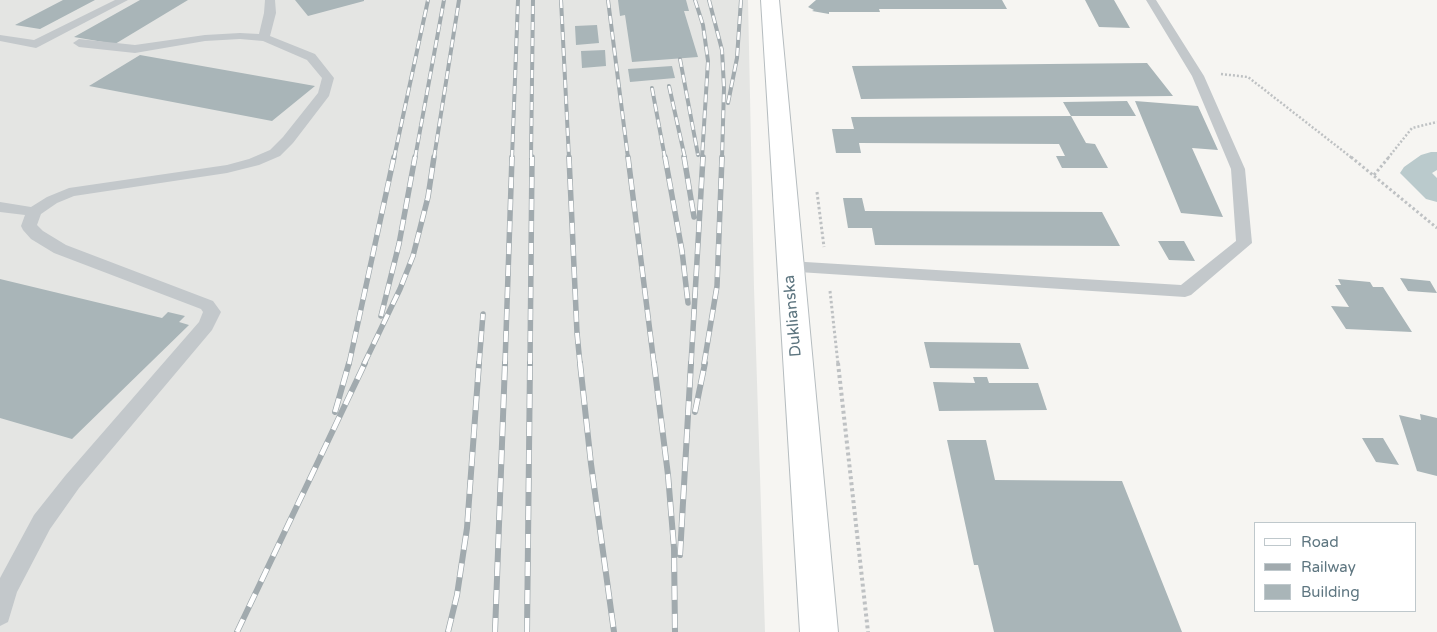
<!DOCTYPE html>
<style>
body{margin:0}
#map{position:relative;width:1437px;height:632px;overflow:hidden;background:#f6f5f2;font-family:"Varela Round",sans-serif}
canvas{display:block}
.legend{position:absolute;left:1254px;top:522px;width:162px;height:90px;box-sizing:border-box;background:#fff;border:1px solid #bfc8cc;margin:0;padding:6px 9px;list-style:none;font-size:15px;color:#5e7680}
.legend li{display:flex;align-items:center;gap:10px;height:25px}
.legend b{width:25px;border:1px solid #bfc8cc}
</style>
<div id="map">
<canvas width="1437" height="632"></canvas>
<ul class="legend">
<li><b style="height:6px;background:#fff"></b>Road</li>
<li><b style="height:6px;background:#a1aaae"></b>Railway</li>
<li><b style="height:14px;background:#a9b5b8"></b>Building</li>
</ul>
</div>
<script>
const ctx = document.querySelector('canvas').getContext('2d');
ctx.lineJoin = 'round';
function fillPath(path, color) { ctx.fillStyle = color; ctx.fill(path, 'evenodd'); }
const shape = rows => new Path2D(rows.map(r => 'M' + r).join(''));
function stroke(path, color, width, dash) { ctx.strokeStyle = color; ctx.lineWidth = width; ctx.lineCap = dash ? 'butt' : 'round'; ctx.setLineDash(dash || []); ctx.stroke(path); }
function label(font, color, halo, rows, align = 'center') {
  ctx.font = font + ' "Varela Round",sans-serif'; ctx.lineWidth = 5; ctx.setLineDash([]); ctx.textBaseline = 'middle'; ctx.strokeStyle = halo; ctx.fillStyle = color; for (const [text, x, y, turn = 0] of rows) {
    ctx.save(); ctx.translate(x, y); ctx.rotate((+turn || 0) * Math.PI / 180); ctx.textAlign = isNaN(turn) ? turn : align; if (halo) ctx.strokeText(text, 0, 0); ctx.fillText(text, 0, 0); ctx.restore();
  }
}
fillPath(shape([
 [0,0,748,0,754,288,765,632,0,632]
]), '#e4e5e3');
fillPath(shape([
 [1431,152,1437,152,1437,170,1432,173,1437,178,1437,202,1426,199,1400,173,1404,167,1421,155,1431,152]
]), '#bacacc');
fillPath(shape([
 [63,0,95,0,40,29,15,25],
 [140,0,188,0,115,44,74,37],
 [295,0,364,0,364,1,308,16],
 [618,0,686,0,689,11,684,11,698,57,632,62,625,15,620,16],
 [816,0,1002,0,1007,9,879,9,880,12,829,12,829,14,812,11,814,10,808,7],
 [1085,0,1114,0,1130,28,1099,27],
 [597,25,599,43,576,45,575,26],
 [605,50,606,66,582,68,581,51],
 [140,55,315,86,272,121,89,86],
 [1147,63,1173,96,861,99,852,66],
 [672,66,675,78,630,82,628,69],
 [1127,101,1136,116,1071,116,1063,102],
 [1135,101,1198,106,1218,150,1192,148,1223,217,1181,213],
 [1071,116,1086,143,1095,144,1108,168,1062,168,1056,156,1065,156,1059,144,859,143,861,153,836,153,832,129,854,129,851,117],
 [843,198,862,198,865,211,1102,212,1120,246,875,245,872,228,848,228],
 [1158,241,1184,241,1195,261,1169,260],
 [1400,278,1430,281,1437,293,1408,291],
 [0,279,162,318,168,312,185,316,179,322,189,325,72,439,0,418],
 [1338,279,1370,282,1373,287,1383,287,1412,332,1346,329,1331,306,1349,307,1335,285,1341,285],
 [924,342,1020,343,1029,369,930,368],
 [973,377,987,377,989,383,1038,383,1047,410,939,411,933,382,975,383],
 [1420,414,1437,418,1437,476,1417,471,1399,415,1421,420],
 [1362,438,1383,438,1399,465,1376,462],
 [947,440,986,440,995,480,1122,481,1182,632,994,632,978,565,974,565]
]), '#a9b5b8');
const secondary = shape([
 [761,0,779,0,838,632,800,632,761,0]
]);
stroke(secondary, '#b5bcbf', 2);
stroke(shape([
 [1221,74,1248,77,1352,158],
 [1388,158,1412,128,1437,122]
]), '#bec1c3', 2.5, [2, 2]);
stroke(shape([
 [1351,157,1437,228],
 [1374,175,1389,157],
 [817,192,824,247],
 [830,291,838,364]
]), '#bec1c3', 3, [2.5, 2.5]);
stroke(shape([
 [838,363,868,632]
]), '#bec1c3', 4, [3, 3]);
fillPath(shape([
 [115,0,128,0,40,46,36,48,0,41,0,35,34,40,115,0],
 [265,0,275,0,276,13,270,36,315,54,334,78,329,96,293,143,280,156,259,165,227,173,74,196,57,203,41,214,37,225,43,231,66,245,213,301,221,312,212,330,79,488,50,529,17,592,8,622,0,626,0,578,34,515,65,476,199,322,203,312,201,309,54,253,31,239,23,230,21,226,25,215,0,212,0,202,31,207,47,197,69,188,227,165,249,159,270,150,283,137,318,93,322,78,307,60,263,41,240,39,205,41,135,53,79,47,73,43,79,39,135,45,205,35,240,33,259,34,264,13,265,0],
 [1146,0,1156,0,1204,76,1245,169,1252,243,1191,295,1185,297,783,271,781,267,783,263,789,261,1181,285,1236,241,1231,169,1192,76,1146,0]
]), '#c3c8cb');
fillPath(secondary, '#fff');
const railFar2 = shape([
 [561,0,569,158],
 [608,0,628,158],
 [695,0,703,25,708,61,702,158],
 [709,0,722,50,724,88,722,158],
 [680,59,698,155],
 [669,86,685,158],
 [652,88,665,158],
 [728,103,737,58,741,0],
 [394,158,428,0],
 [415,158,444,0],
 [434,158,459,0],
 [512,158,518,0],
 [531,158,533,0]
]);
const railFar1 = shape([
 [569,157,577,333,580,364],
 [628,157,654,364],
 [665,157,682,251,688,303],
 [684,157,694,217],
 [381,316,399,244,415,157],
 [349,364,394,157],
 [364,364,400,289,413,256,428,197,434,157],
 [479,364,483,314],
 [505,364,512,157],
 [530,364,532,157],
 [691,364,703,157],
 [704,364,717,286,722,157]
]);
const rail = shape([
 [580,363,591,464,614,632],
 [654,363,668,475,674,548,675,632],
 [335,412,349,363],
 [695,412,705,363],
 [680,555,691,363],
 [237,632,365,363],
 [448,632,457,595,467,528,479,363],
 [495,632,505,363],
 [527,632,530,363]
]);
stroke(railFar2, '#a1aaae', 4);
stroke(railFar1, '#a1aaae', 5.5);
stroke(rail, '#a1aaae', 6);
stroke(railFar2, '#fff', 2.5, [8]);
stroke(railFar1, '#fff', 4, [11]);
stroke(rail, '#fff', 4.5, [14]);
label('16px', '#5e7680', '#fff', [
 ["Duklianska",793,316,-95]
]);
</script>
